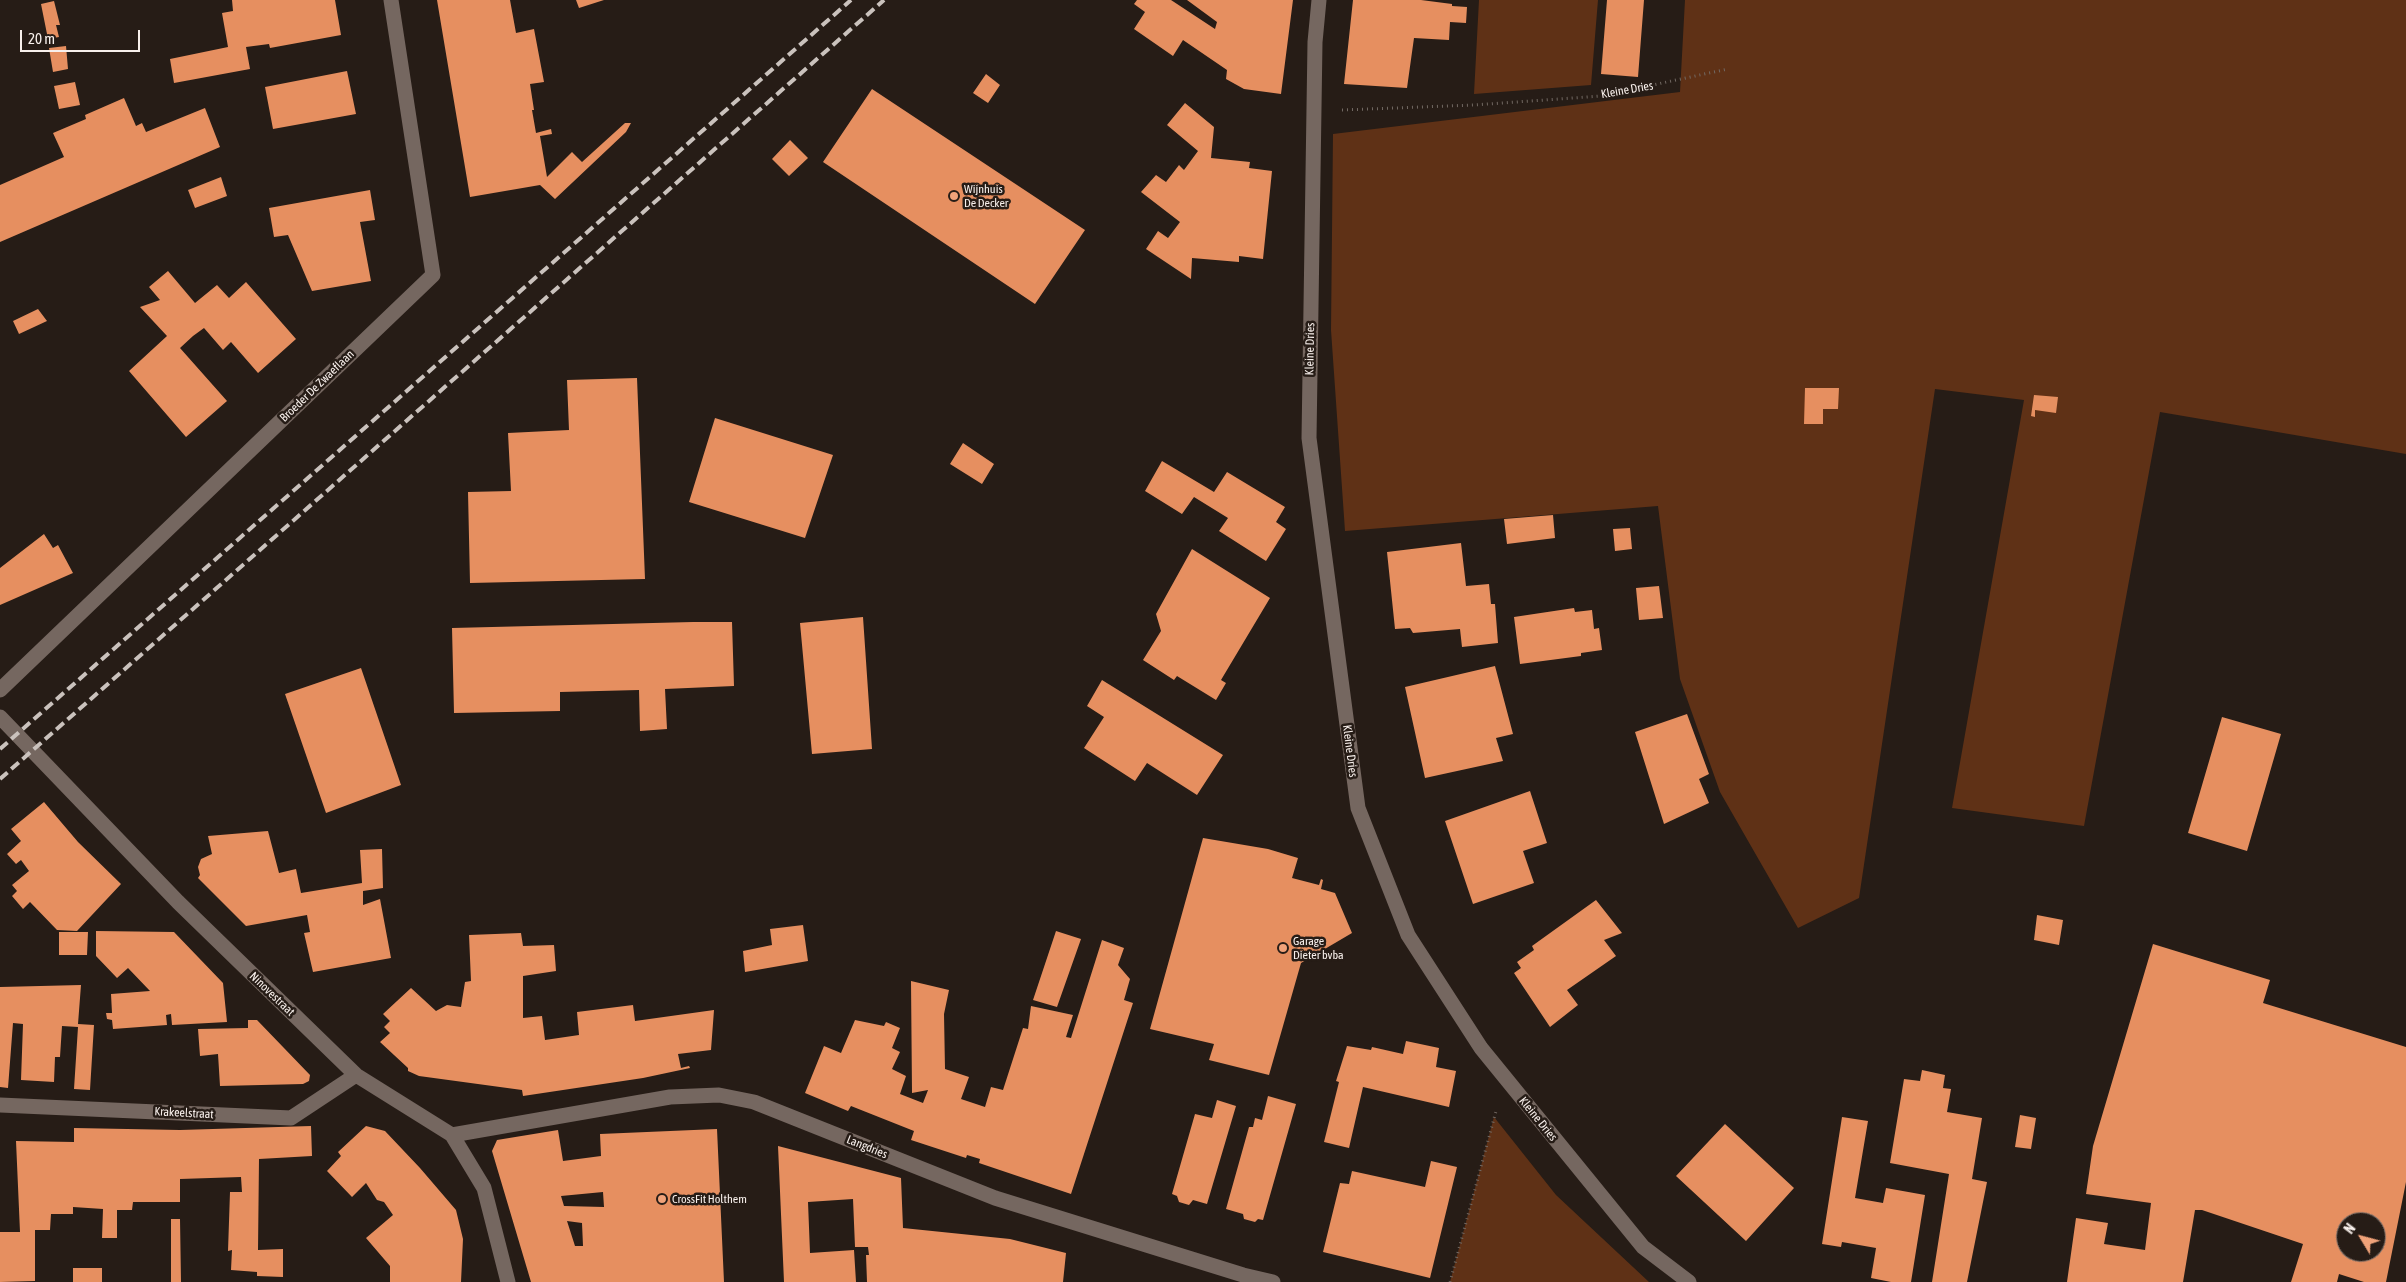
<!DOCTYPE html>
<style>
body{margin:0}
#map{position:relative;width:2406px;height:1282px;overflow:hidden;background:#261c16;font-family:"Asap Condensed",sans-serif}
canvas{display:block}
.north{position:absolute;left:2336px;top:1212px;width:50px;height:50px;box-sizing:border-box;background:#261c16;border:1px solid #7a716c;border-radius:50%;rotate:307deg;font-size:14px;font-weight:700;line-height:20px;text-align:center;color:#f8f0ec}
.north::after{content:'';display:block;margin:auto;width:18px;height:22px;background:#f0a279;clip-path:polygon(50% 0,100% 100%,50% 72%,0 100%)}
.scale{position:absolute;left:20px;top:30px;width:120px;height:22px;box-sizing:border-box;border:2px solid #f8f0ec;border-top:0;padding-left:6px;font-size:15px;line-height:18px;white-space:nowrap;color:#f8f0ec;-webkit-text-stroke:4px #261c16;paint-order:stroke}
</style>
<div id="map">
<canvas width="2406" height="1282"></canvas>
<div class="north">N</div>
<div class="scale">20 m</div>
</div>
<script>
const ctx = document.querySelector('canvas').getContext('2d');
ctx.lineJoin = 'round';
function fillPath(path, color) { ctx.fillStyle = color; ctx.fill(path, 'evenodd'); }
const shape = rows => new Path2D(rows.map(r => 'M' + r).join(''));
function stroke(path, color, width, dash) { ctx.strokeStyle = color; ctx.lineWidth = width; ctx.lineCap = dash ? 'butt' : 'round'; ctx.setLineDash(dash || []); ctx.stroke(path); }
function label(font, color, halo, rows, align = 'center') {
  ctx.font = font + ' "Asap Condensed",sans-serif'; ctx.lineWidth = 5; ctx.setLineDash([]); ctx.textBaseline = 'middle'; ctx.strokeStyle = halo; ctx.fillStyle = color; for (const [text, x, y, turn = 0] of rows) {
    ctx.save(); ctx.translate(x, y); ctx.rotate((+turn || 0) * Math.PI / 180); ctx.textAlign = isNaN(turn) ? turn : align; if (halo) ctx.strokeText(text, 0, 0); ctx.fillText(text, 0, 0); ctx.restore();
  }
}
fillPath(shape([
 [1479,0,1598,0,1591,85,1474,94],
 [1685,0,2406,0,2406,454,2160,412,2084,826,1952,808,2024,400,1935,389,1859,898,1798,928,1720,792,1680,679,1658,506,1345,531,1331,330,1333,134,1680,92],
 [1494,1117,1556,1195,1649,1282,1450,1282]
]), '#5f3116');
fillPath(shape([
 [232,0,335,0,341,35,270,48,269,44,246,47,250,69,174,83,170,59,228,47,222,13,233,11],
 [437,0,510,0,516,33,534,29,544,82,530,84,534,110,532,110,536,133,551,129,552,134,540,136,547,177,572,152,582,162,625,123,631,123,626,132,555,199,540,185,470,197],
 [576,0,604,0,579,8],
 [1137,0,1171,0,1215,29,1217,22,1187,0,1293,0,1281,94,1244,89,1226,79,1227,70,1183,40,1173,56,1134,29,1145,12,1134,4],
 [1353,0,1421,0,1452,4,1452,6,1467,7,1466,23,1450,22,1449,40,1414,38,1407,88,1344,84],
 [1607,0,1644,0,1638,77,1601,74],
 [54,1,60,25,56,25,59,37,48,39,41,4],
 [66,46,68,69,53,72,49,48],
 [347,71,356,114,273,129,265,87],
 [986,74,1000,85,988,103,973,93],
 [75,82,80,105,59,109,54,86],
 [872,89,1085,230,1035,304,823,162],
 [124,98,136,126,142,123,146,132,205,108,220,147,0,242,0,185,64,157,53,133,86,119,85,115],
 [1185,103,1214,127,1211,158,1250,162,1249,168,1272,171,1263,259,1239,256,1239,262,1192,258,1191,279,1146,249,1158,231,1168,238,1180,222,1141,192,1156,175,1166,182,1179,165,1184,170,1198,151,1167,125],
 [790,140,808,158,789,176,772,159],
 [221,177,227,196,195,208,188,190],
 [370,190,375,220,360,222,371,281,312,291,288,235,274,237,269,208],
 [168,271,195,303,217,285,229,298,246,282,296,339,258,373,231,342,223,350,204,328,193,336,180,348,227,401,186,437,129,371,167,336,140,307,160,300,149,287],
 [38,309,47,321,19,334,13,321],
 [637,378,645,579,470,583,468,492,511,491,508,433,569,430,567,380],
 [1805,388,1839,388,1838,409,1823,409,1823,424,1804,424],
 [2034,395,2058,397,2056,413,2035,410,2035,417,2031,416],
 [715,418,833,455,805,538,689,502],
 [963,443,994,464,982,484,950,464],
 [1162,461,1214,492,1227,472,1285,507,1276,522,1286,529,1266,561,1219,531,1228,518,1194,497,1182,514,1145,491],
 [1553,515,1555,538,1507,544,1504,519],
 [1630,528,1632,549,1615,551,1613,529],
 [44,534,53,548,58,545,73,573,0,605,0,568],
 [1461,543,1466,586,1489,584,1491,604,1495,604,1498,643,1462,647,1460,629,1413,633,1410,628,1395,629,1387,552],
 [1192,549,1270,598,1221,680,1226,683,1216,700,1177,676,1174,680,1143,660,1161,631,1156,614],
 [1659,586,1663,618,1639,620,1636,588],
 [1574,608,1575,612,1592,610,1594,629,1599,628,1602,650,1581,653,1581,656,1520,664,1514,617],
 [863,617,872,749,812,754,800,623],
 [693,622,732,622,734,686,665,689,667,729,640,731,639,690,560,692,560,711,454,713,452,628],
 [1495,666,1513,734,1496,738,1503,761,1425,778,1405,687],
 [361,668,401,785,326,813,285,694],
 [1102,680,1223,755,1197,795,1147,763,1135,781,1084,748,1104,717,1087,706],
 [1687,714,1709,774,1699,779,1709,803,1664,824,1635,732],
 [2222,717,2281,734,2247,851,2188,833],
 [1530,791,1547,843,1523,851,1534,883,1473,904,1445,821],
 [44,802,78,842,121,884,77,931,57,930,30,902,23,909,12,896,17,891,12,885,29,871,21,860,16,864,7,854,21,841,11,829],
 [268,831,279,873,296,869,301,893,362,883,360,850,382,849,383,888,363,891,363,905,380,899,391,958,313,972,304,933,310,932,307,915,246,926,198,878,200,875,198,867,201,859,212,854,208,836],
 [1203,838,1268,849,1298,858,1292,878,1319,885,1321,879,1323,880,1321,889,1335,893,1352,933,1301,963,1269,1075,1209,1060,1214,1044,1150,1029],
 [1596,900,1622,933,1604,940,1616,956,1567,990,1578,1005,1550,1027,1514,973,1521,968,1517,962,1534,950,1532,946],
 [2037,915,2063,920,2059,945,2034,940],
 [803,925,808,961,745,972,743,951,772,945,770,929],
 [96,931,174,932,223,983,227,1022,172,1025,171,1014,166,1015,167,1025,113,1029,112,1020,107,1019,106,1013,112,1013,111,994,150,991,128,968,117,978,96,956],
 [1056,931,1081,939,1057,1007,1033,1000],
 [59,932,88,932,87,955,59,955],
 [521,933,523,946,554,945,556,971,523,976,523,1018,542,1016,545,1040,579,1035,577,1012,633,1005,635,1021,714,1010,711,1050,678,1054,681,1068,689,1066,690,1068,643,1078,523,1096,522,1090,419,1076,408,1071,408,1068,380,1042,390,1033,384,1027,390,1021,383,1014,411,988,436,1011,447,1005,461,1007,465,982,471,981,469,935],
 [1102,940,1124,948,1118,965,1130,979,1124,1000,1133,1003,1071,1194,979,1163,980,1159,967,1155,966,1158,911,1140,914,1131,851,1106,848,1111,805,1093,824,1046,841,1053,855,1020,884,1026,886,1022,900,1028,892,1048,900,1052,892,1069,906,1076,900,1094,923,1103,928,1090,912,1093,911,981,949,990,944,1014,945,1069,969,1077,961,1099,985,1107,991,1087,1003,1090,1023,1028,1028,1029,1031,1006,1073,1015,1066,1037,1071,1038],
 [2153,944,2270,980,2263,1003,2406,1047,2406,1182,2386,1282,2364,1282,2339,1274,2337,1282,2291,1282,2303,1244,2202,1210,2195,1210,2183,1282,2067,1282,2076,1218,2108,1223,2104,1244,2145,1250,2151,1203,2086,1194,2093,1146],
 [2346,1222,2376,1222,2376,1252,2346,1252],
 [81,985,78,1024,94,1025,90,1090,74,1089,78,1027,62,1026,60,1057,55,1057,54,1082,21,1080,23,1024,13,1023,8,1088,0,1087,0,987],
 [248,1020,257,1020,310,1075,309,1081,303,1084,220,1086,218,1054,200,1056,198,1029,248,1028],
 [1406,1041,1439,1048,1436,1067,1456,1071,1449,1107,1363,1087,1349,1148,1324,1142,1339,1082,1336,1081,1347,1046,1371,1050,1372,1047,1403,1054],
 [1922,1070,1945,1075,1943,1088,1951,1089,1947,1112,1982,1118,1972,1179,1987,1182,1967,1282,1932,1282,1949,1174,1890,1163,1904,1079,1920,1081],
 [1268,1096,1296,1104,1263,1220,1258,1219,1255,1222,1244,1219,1243,1214,1226,1209,1249,1127,1253,1127,1255,1118,1262,1120],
 [1217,1100,1236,1106,1207,1204,1193,1200,1189,1205,1179,1202,1177,1196,1172,1194,1195,1114,1212,1118],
 [2020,1115,2036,1118,2031,1149,2015,1147],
 [1842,1117,1868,1121,1855,1198,1883,1203,1886,1188,1925,1195,1911,1282,1891,1282,1871,1278,1876,1248,1842,1242,1841,1247,1822,1244],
 [1725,1124,1794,1188,1746,1241,1676,1176],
 [311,1126,312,1156,259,1159,258,1250,283,1249,283,1277,257,1276,257,1272,231,1270,232,1250,228,1251,230,1192,242,1192,241,1177,180,1179,180,1202,133,1202,132,1210,117,1210,117,1238,102,1238,103,1209,73,1207,73,1214,51,1214,50,1230,35,1230,35,1281,0,1282,0,1232,20,1232,16,1141,74,1142,74,1128,180,1130],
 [366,1126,385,1131,420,1168,456,1210,463,1239,461,1282,390,1282,390,1266,366,1238,393,1215,384,1202,377,1200,366,1183,352,1197,327,1171,341,1156,338,1152],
 [717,1129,724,1282,531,1282,492,1151,497,1140,558,1130,563,1161,601,1156,600,1134],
 [603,1192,604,1207,564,1206,561,1196],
 [567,1221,582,1223,583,1246,575,1246],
 [778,1146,901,1178,903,1228,1010,1239,1066,1253,1063,1282,867,1282,866,1255,869,1255,868,1247,855,1247,853,1199,808,1202,810,1253,854,1250,856,1282,784,1282],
 [1431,1161,1457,1167,1430,1278,1323,1252,1340,1183,1349,1184,1352,1171,1425,1187],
 [171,1219,180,1219,181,1282,171,1282],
 [73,1268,102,1268,102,1282,73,1282]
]), '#e68f60');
stroke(shape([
 [1342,110,1474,105,1601,96,1728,69],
 [1450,1282,1496,1111]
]), '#726963', 3, [1, 4]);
stroke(shape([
 [1319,0,1315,42,1309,438,1358,808,1408,935,1481,1048,1643,1247,1689,1282],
 [0,690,433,275,391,0],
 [0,717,178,902,356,1075,452,1135,484,1188,508,1282],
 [0,1105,291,1118,356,1075],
 [452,1135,670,1097,719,1095,754,1102,995,1198,1243,1275,1273,1282]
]), '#756760', 15);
stroke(shape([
 [0,749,851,0],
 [0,779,884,0]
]), '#cac2bd', 4, [10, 5]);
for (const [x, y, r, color] of [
 [954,196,5,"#f0a279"],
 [1283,948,5,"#f0a279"],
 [662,1199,5,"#f0a279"]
]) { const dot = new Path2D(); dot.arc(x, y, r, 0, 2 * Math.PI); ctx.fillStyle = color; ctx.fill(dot); stroke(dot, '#261c16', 2); }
label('12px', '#f8f0ec', '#261c16', [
 ["Kleine Dries",1627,90,-10],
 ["Kleine Dries",1310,349,-89],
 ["Broeder De Zwaeflaan",317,386,-44],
 ["Kleine Dries",1350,751,83],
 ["Ninovestraat",272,994,44],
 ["Krakeelstraat",184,1113,3],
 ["Kleine Dries",1538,1119,51],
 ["Langdries",867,1147,22]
]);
label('12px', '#f8f0ec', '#261c16', [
 ["Wijnhuis",964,189],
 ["De Decker",964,203],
 ["Garage",1293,941],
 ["Dieter bvba",1293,955],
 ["CrossFit Holthem",672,1199]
], 'left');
</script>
